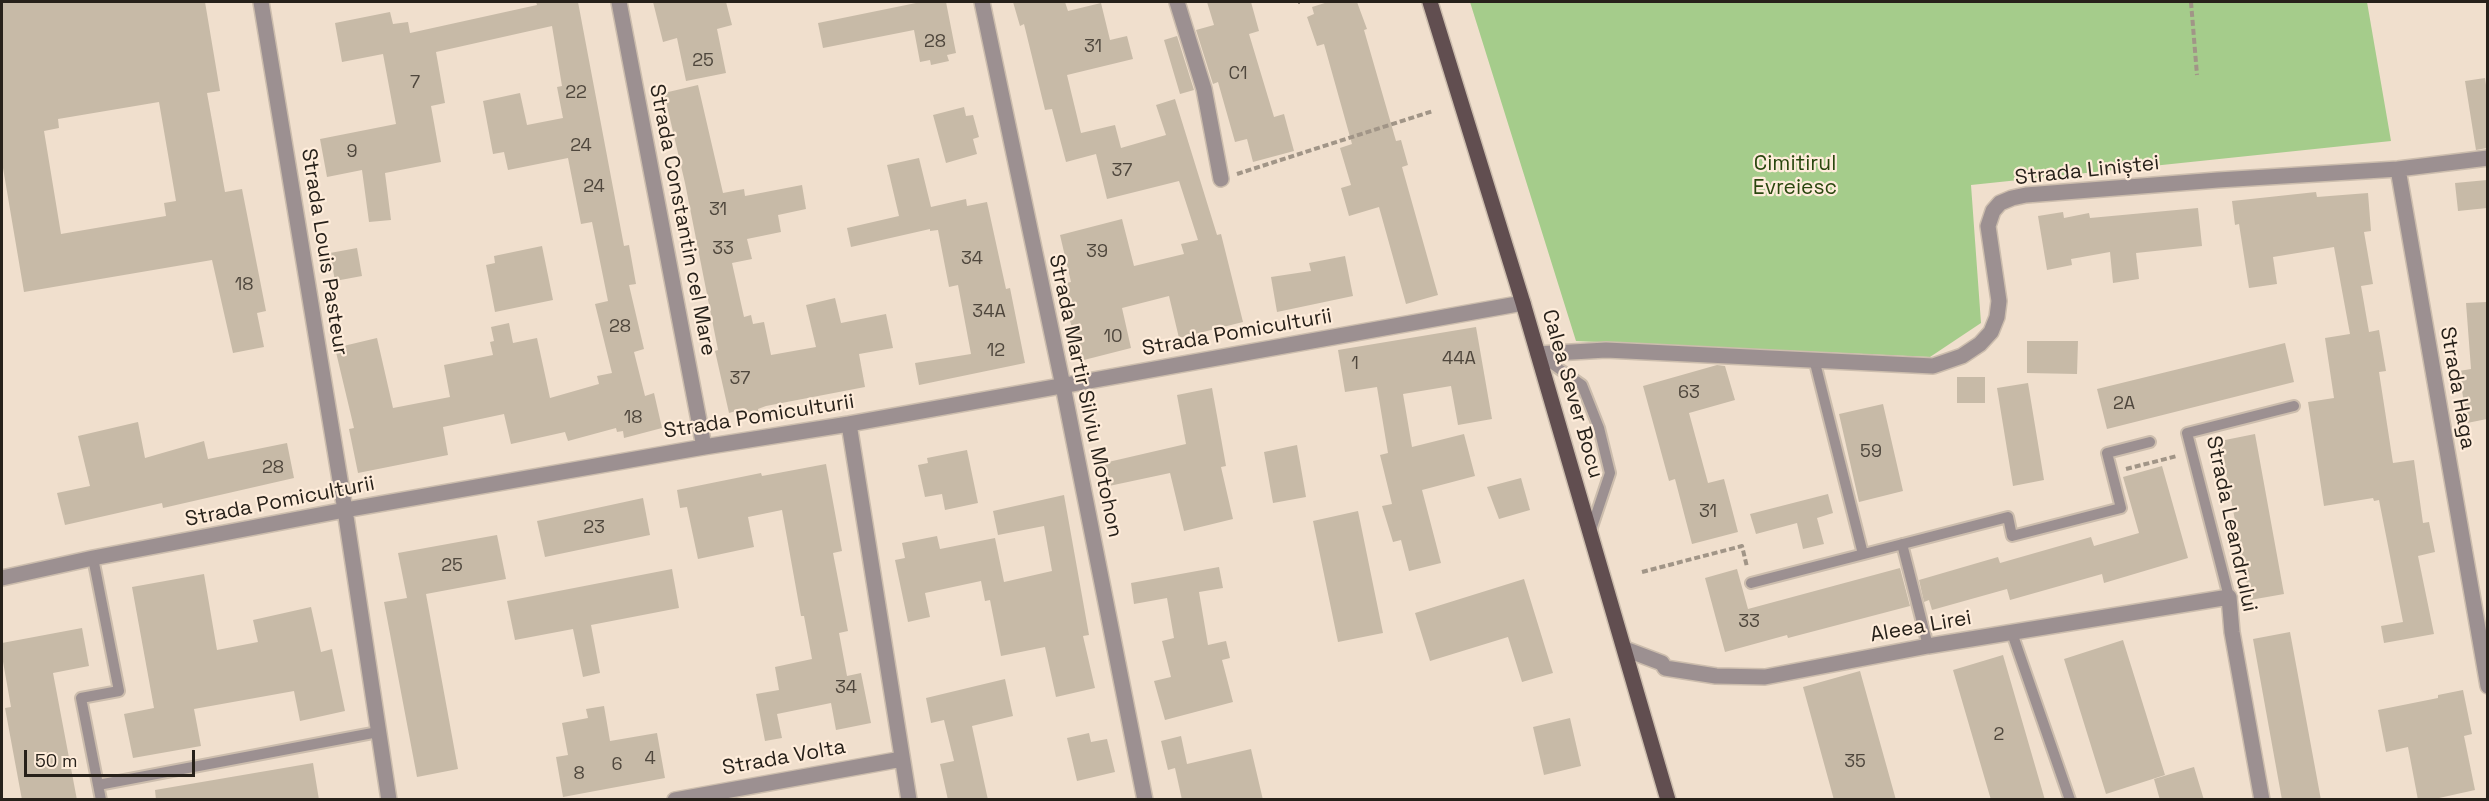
<!DOCTYPE html>
<meta charset="utf-8">
<style>
body{margin:0}
#map{position:relative;width:2489px;height:801px;overflow:hidden;background:#f0dfcd;font-family:"Space Grotesk",sans-serif}
canvas{display:block}
.frame{position:absolute;inset:0;border:3px solid #27211a;pointer-events:none}
.scale{position:absolute;left:24px;top:750px;width:171px;height:27px;box-sizing:border-box;border:3px solid #27211a;border-top:0;padding-left:8px;font-size:18px;line-height:21px;white-space:nowrap;color:#27211a;-webkit-text-stroke:4px #feecda;paint-order:stroke}
</style>
<div id="map">
<canvas width="2489" height="801"></canvas>
<div class="frame"></div>
<div class="scale">50 m</div>
</div>
<script>
const ctx = document.querySelector('canvas').getContext('2d');
ctx.lineJoin = 'round';
function fillPath(path, color) { ctx.fillStyle = color; ctx.fill(path, 'evenodd'); }
const shape = rows => new Path2D(rows.map(r => 'M' + r).join(''));
function stroke(path, color, width, dash) { ctx.strokeStyle = color; ctx.lineWidth = width; ctx.lineCap = dash ? 'butt' : 'round'; ctx.setLineDash(dash || []); ctx.stroke(path); }
function label(font, color, halo, rows, align = 'center') {
  ctx.font = font + ' "Space Grotesk",sans-serif'; ctx.lineWidth = 4.5; ctx.setLineDash([]); ctx.textBaseline = 'middle'; ctx.strokeStyle = halo; ctx.fillStyle = color; for (const [text, x, y, turn = 0] of rows) {
    ctx.save(); ctx.translate(x, y); ctx.rotate((+turn || 0) * Math.PI / 180); ctx.textAlign = isNaN(turn) ? turn : align; if (halo) ctx.strokeText(text, 0, 0); ctx.fillText(text, 0, 0); ctx.restore();
  }
}
fillPath(shape([
 [1470,2,2367,2,2391,141,1971,185,1981,323,1930,357,1576,341]
]), '#a5cc8b');
fillPath(shape([
 [2,2,205,2,220,91,207,93,225,192,242,189,266,311,257,313,264,347,233,353,212,260,24,292,2,162],
 [159,102,176,201,164,203,166,216,61,234,44,131,59,128,58,119],
 [536,2,578,2,624,246,629,245,636,284,629,285,644,349,634,352,645,396,654,393,662,428,624,438,623,431,617,432,616,428,568,441,565,432,511,444,504,414,443,427,448,455,358,473,349,429,354,428,335,348,377,338,393,408,450,397,444,365,493,355,490,342,494,341,491,327,509,323,513,343,537,338,550,398,599,384,597,376,612,373,595,304,608,301,592,222,581,224,568,158,508,170,504,152,493,154,483,101,520,93,527,125,563,118,557,87,562,86,552,26,436,52,445,103,431,106,441,162,385,173,391,220,369,222,362,170,327,177,320,139,396,124,383,54,342,62,335,23,390,12,393,24,408,22,410,33,537,5],
 [653,2,726,2,732,25,717,29,726,73,686,81,677,38,663,42],
 [916,2,946,2,956,53,947,55,949,61,931,65,930,60,920,62,914,30,823,48,818,23,916,3],
 [1013,2,1065,2,1068,11,1101,3,1110,40,1127,36,1133,59,1067,75,1081,133,1115,125,1121,148,1166,135,1156,105,1175,99,1217,235,1221,234,1243,322,1179,338,1169,296,1122,308,1131,348,1080,361,1061,284,1071,282,1060,235,1122,219,1134,266,1184,254,1181,244,1198,240,1179,181,1107,199,1096,154,1066,162,1052,109,1045,110,1024,24,1020,26],
 [1207,2,1251,2,1259,31,1249,34,1274,117,1284,114,1294,151,1253,162,1247,139,1235,142,1218,82,1213,84,1196,30,1214,25],
 [1328,2,1357,2,1367,29,1364,30,1396,141,1401,140,1408,165,1402,167,1438,295,1406,304,1379,207,1349,216,1341,188,1351,185,1340,148,1352,144,1324,44,1317,46,1307,17,1314,14,1312,7],
 [1177,36,1194,90,1180,94,1164,40],
 [2485,78,2487,92,2487,148,2476,150,2465,81],
 [698,85,723,193,744,189,745,196,802,185,806,209,778,215,781,232,747,239,752,259,732,263,744,317,751,315,753,324,764,322,771,355,816,347,806,305,835,298,841,323,886,314,893,348,859,354,865,387,766,406,758,409,759,415,738,420,736,411,729,413,715,351,718,350,685,183,664,93],
 [964,107,966,116,973,115,979,137,973,139,977,154,946,163,933,115],
 [919,158,931,207,966,199,967,206,987,202,1006,289,1010,288,1025,363,919,385,915,363,971,354,958,285,949,287,938,230,930,231,930,229,851,247,847,228,899,216,887,165],
 [2487,180,2487,208,2458,211,2455,183],
 [2316,192,2317,197,2368,193,2371,231,2364,232,2373,284,2361,286,2369,332,2379,330,2386,371,2379,372,2393,463,2414,460,2423,523,2429,522,2435,552,2418,556,2434,634,2384,643,2381,626,2403,622,2379,500,2374,501,2373,498,2324,506,2308,402,2334,398,2325,338,2350,334,2334,247,2273,257,2277,284,2249,288,2239,224,2235,225,2232,201],
 [2198,208,2202,246,2136,253,2139,279,2113,283,2110,252,2071,259,2072,265,2047,270,2038,216,2063,212,2064,218,2089,213,2090,218],
 [542,246,553,300,495,312,486,265,495,263,494,256],
 [357,248,362,276,335,281,330,253],
 [1345,256,1353,296,1277,312,1271,277,1311,271,1309,263],
 [2487,302,2487,419,2467,423,2459,371,2471,369,2466,303],
 [1476,327,1492,419,1458,425,1451,386,1403,394,1412,447,1464,434,1475,476,1422,490,1441,563,1409,571,1401,540,1393,542,1382,506,1392,504,1380,455,1388,453,1377,387,1345,392,1338,350],
 [2027,341,2078,341,2077,374,2027,373],
 [2285,343,2294,382,2107,429,2097,389],
 [1717,365,1725,366,1735,400,1689,413,1708,483,1724,479,1738,532,1692,544,1675,479,1669,481,1643,386],
 [1957,377,1985,377,1985,403,1957,403],
 [2028,383,2044,480,2013,486,1997,388],
 [1212,388,1226,466,1221,467,1233,519,1184,531,1170,473,1109,486,1104,463,1186,444,1177,395],
 [1883,404,1903,491,1859,502,1839,414],
 [138,422,145,458,204,441,208,459,287,443,294,478,163,508,162,503,65,525,57,493,90,486,78,436],
 [2255,434,2284,594,2250,600,2220,441],
 [1297,445,1306,497,1273,503,1264,452],
 [967,450,978,503,945,510,942,494,925,497,918,465,928,463,927,458],
 [826,464,842,551,833,553,848,631,839,633,847,676,861,673,871,723,836,730,831,703,777,714,782,738,765,741,756,694,779,690,775,667,812,659,804,616,801,616,782,510,748,517,754,547,698,559,687,507,680,508,677,490,761,473,762,476],
 [2162,466,2188,558,2104,583,2102,574,2010,600,2007,589,1932,610,1929,600,1924,602,1919,580,1998,557,2000,563,2091,537,2094,546,2139,533,2123,477],
 [1521,478,1530,510,1499,519,1487,487],
 [1828,494,1833,513,1817,518,1824,544,1803,549,1797,523,1756,534,1750,514],
 [1064,495,1089,635,1083,636,1095,688,1056,697,1045,647,1001,656,990,600,985,601,981,581,925,593,930,617,908,622,895,560,905,558,902,543,937,536,940,549,995,538,1004,582,1052,571,1044,526,998,535,993,511],
 [643,498,650,535,545,557,537,521],
 [1358,511,1383,633,1338,642,1313,521],
 [497,535,506,579,426,594,458,769,417,777,384,602,407,598,398,553],
 [1219,567,1223,588,1199,592,1208,645,1226,641,1230,658,1222,660,1233,702,1165,720,1154,681,1171,677,1162,641,1174,638,1167,598,1134,604,1131,583],
 [1900,568,1910,606,1788,638,1787,635,1725,652,1705,578,1737,569,1748,609],
 [672,569,679,608,591,625,600,673,583,677,573,629,515,640,507,601],
 [204,574,217,650,258,642,253,620,311,607,321,652,332,649,345,711,300,721,294,691,194,709,201,746,133,758,124,714,154,708,132,587],
 [1524,579,1553,673,1522,682,1508,637,1430,661,1415,613],
 [82,628,89,666,53,673,77,800,22,800,5,708,11,707,2,656,2,643],
 [2290,632,2321,800,2282,800,2253,639],
 [2123,640,2165,775,2106,794,2064,659],
 [2003,655,2045,800,1991,800,1953,670],
 [1860,671,1896,800,1834,800,1803,687],
 [1005,679,1013,716,972,726,988,800,948,800,940,764,954,761,944,720,931,723,926,698],
 [2463,690,2472,734,2464,736,2475,790,2430,800,2418,800,2408,747,2386,752,2378,710,2438,698,2438,695],
 [604,706,610,741,657,733,665,778,563,797,556,757,568,755,562,723,588,718,586,709],
 [1570,718,1581,766,1544,775,1533,727],
 [1089,733,1091,742,1107,739,1115,772,1077,781,1067,738],
 [1181,736,1187,764,1251,749,1263,800,1182,800,1175,768,1168,770,1161,741],
 [313,763,319,800,156,800,155,790],
 [2194,767,2204,800,2160,800,2154,779]
]), '#c7baa7');
const service = shape([
 [1538,354,1582,385,1599,428,1610,473,1591,530],
 [1814,359,1863,554],
 [1902,544,1928,646],
 [93,558,119,691,81,698,101,800],
 [1751,583,2008,517,2012,536,2121,508,2107,453,2150,442],
 [2229,597,2187,433,2294,406],
 [2012,633,2070,800],
 [98,785,378,732]
]);
const minor = shape([
 [261,2,345,510,389,800],
 [619,2,704,447],
 [982,2,1063,386,1145,800],
 [1177,2,1204,89,1221,179],
 [2398,169,2488,686],
 [1538,354,1606,350,1933,366,1962,356,1980,344,1991,332,1997,317,1999,301,1988,226,1993,211,2000,203,2012,198,2026,195,2218,180,2398,169,2488,158],
 [849,424,909,800],
 [2,578,93,558,345,510,704,447,849,424,1523,303],
 [1625,649,1662,663,1665,668,1716,676,1765,677,1928,646,2229,597,2232,632,2262,800],
 [675,800,902,759]
]);
const primary = shape([
 [1430,2,1523,303,1668,800]
]);
stroke(service, '#ccbdad', 14);
stroke(minor, '#ccbdad', 18);
stroke(primary, '#ccbdad', 18);
stroke(shape([
 [1298,2,1300,2],
 [2191,2,2197,75],
 [1237,174,1433,111],
 [2126,469,2177,456],
 [1642,572,1742,546,1747,567]
]), '#a19587', 4, [6, 3]);
stroke(service, '#9c9091', 10);
stroke(minor, '#9c9091', 15);
stroke(primary, '#614e50', 15);
label('18px', '#4f473d', null, [
 ["28",935,42],
 ["31",1093,47],
 ["25",703,61],
 ["C1",1238,74],
 ["7",415,83],
 ["22",576,93],
 ["24",581,146],
 ["9",352,152],
 ["37",1122,171],
 ["24",594,187],
 ["31",718,210],
 ["33",723,249],
 ["39",1097,252],
 ["34",972,259],
 ["18",244,285],
 ["34A",989,312],
 ["28",620,327],
 ["10",1113,337],
 ["12",996,351],
 ["44A",1459,359],
 ["1",1355,364],
 ["37",740,379],
 ["63",1689,393],
 ["2A",2124,404],
 ["18",633,418],
 ["59",1871,452],
 ["28",273,468],
 ["31",1708,512],
 ["23",594,528],
 ["25",452,566],
 ["33",1749,622],
 ["34",846,688],
 ["2",1999,735],
 ["4",650,759],
 ["35",1855,762],
 ["6",617,765],
 ["8",579,774]
]);
label('21px', '#29460e', '#feecda', [
 ["Cimitirul",1795,164],
 ["Evreiesc",1795,188]
]);
label('21px', '#27211a', '#feecda', [
 ["Strada Liniștei",2087,171,-6],
 ["Strada Constantin cel Mare",682,220,79],
 ["Strada Louis Pasteur",324,252,81],
 ["Strada Pomiculturii",1237,333,-10],
 ["Strada Haga",2457,388,80],
 ["Calea Sever Bocu",1572,394,74],
 ["Strada Martir Silviu Motohon",1085,396,78],
 ["Strada Pomiculturii",759,417,-9],
 ["Strada Pomiculturii",280,502,-11],
 ["Strada Leandrului",2231,524,78],
 ["Aleea Lirei",1921,627,-10],
 ["Strada Volta",784,758,-10]
]);
</script>
